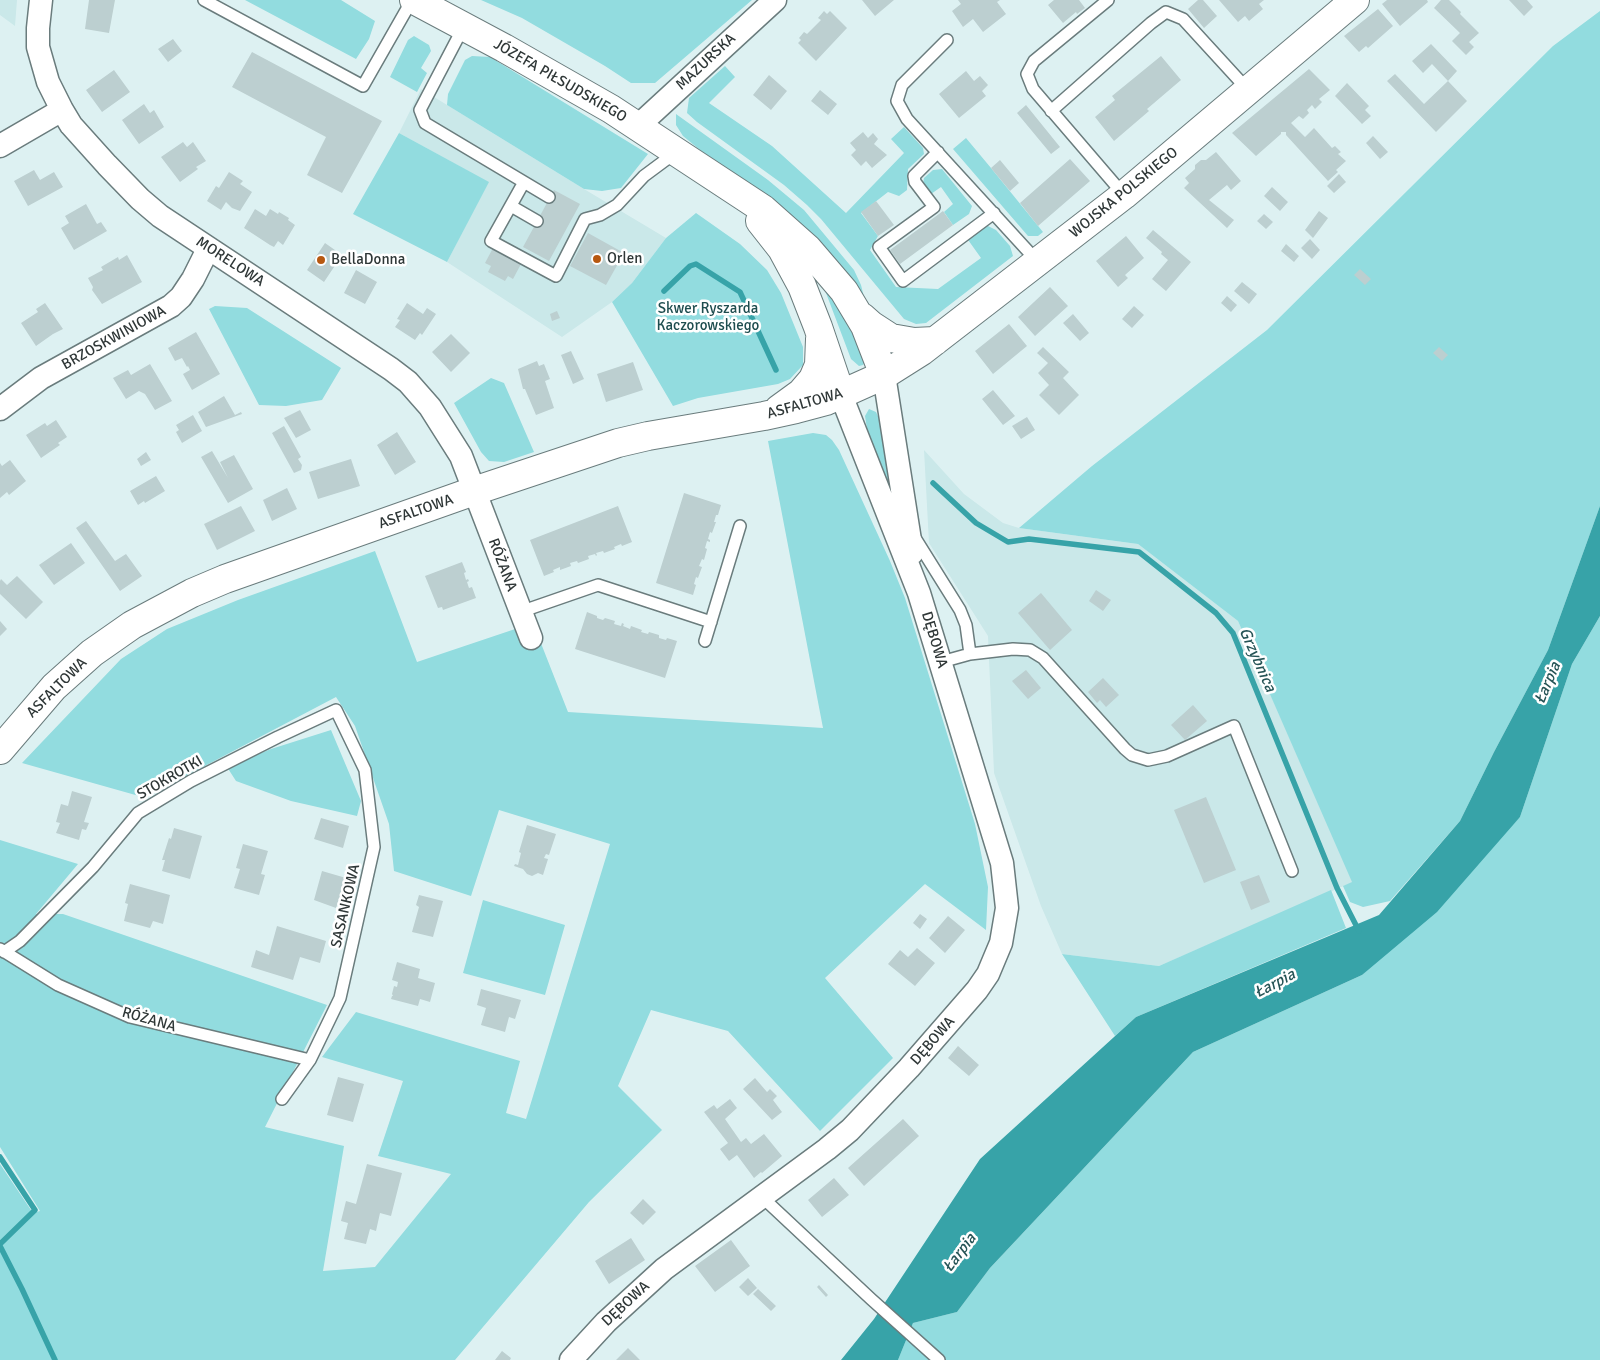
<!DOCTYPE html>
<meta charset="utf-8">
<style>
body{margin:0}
canvas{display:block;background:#ddf1f2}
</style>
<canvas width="1600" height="1360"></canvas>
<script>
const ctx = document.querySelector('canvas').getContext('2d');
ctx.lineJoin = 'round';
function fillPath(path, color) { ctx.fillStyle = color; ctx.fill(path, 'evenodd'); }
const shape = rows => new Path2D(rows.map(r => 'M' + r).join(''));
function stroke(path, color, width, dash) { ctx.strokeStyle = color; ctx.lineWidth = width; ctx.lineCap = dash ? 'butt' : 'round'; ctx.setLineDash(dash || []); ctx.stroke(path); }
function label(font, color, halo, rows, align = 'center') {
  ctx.font = font + ' Signika,sans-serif'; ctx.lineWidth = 5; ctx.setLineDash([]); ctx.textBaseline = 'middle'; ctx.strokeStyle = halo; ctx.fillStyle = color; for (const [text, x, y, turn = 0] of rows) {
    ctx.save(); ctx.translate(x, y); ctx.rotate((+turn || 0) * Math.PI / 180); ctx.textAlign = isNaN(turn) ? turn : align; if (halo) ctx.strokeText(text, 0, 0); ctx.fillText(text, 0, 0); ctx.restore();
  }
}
fillPath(shape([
 [0,0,17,0,15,26,0,15],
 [421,89,584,189,666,238,632,283,612,302,562,337,447,262,488,182,399,133],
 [924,450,964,494,1003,523,1019,528,1138,544,1238,621,1353,882,1159,966,1062,954,1041,906,994,773,988,636,929,543]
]), '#cae8e9');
fillPath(shape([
 [245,0,341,0,375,21,369,39,356,59],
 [481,0,752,0,655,83,631,83,605,66,522,18],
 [1600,11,1600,506,1548,650,1494,752,1460,821,1390,901,1363,907,1350,902,1343,886,1352,882,1238,621,1138,544,1019,528,1092,466,1267,330,1553,46],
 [414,36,429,45,431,51,421,68,427,73,417,92,390,77,408,40],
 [472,56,490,57,648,154,621,188,602,191,584,189,447,105,448,94,465,60],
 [725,66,735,77,709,103,772,146,846,213,904,153,891,139,904,127,923,148,924,154,908,169,907,190,899,196,888,192,861,213,878,236,870,250,896,287,938,289,981,258,966,237,986,225,996,230,1010,246,1013,256,926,323,916,324,904,319,821,219,807,205,784,185,697,122,687,113,689,98],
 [676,114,768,180,804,210,854,270,861,285,864,297,774,203,757,188,700,150,683,136,676,125],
 [399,133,489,182,447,262,353,214],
 [966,138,991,168,1043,232,1038,236,1028,236,953,149],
 [942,169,972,206,969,214,953,225,944,212,953,204,941,187,931,194,923,184,924,178,933,170],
 [696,213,740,244,767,270,781,293,803,347,803,365,790,379,778,384,698,398,673,406,612,302,632,283,666,238],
 [812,267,845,305,866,361,863,365,859,366,851,359,826,293],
 [215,306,247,308,341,368,322,400,286,406,259,405,209,309],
 [491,378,504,383,534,452,504,462,489,461,481,452,454,403],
 [869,409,876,412,883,427,901,528,869,441,865,416],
 [813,433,826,435,832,440,839,450,890,561,905,598,975,824,988,887,986,930,925,884,825,978,893,1058,820,1131,728,1031,651,1010,618,1086,662,1130,589,1202,455,1360,0,1360,0,1164,33,1213,40,1211,0,1147,0,840,78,864,36,914,63,914,327,1005,265,1127,344,1146,323,1271,375,1267,451,1174,378,1156,403,1081,322,1057,356,1012,520,1061,506,1113,526,1119,610,844,499,810,471,896,394,871,389,824,355,726,336,697,180,779,139,796,22,763,121,659,167,629,238,600,375,551,417,662,533,623,568,712,823,728,768,441],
 [1600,616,1600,1360,898,1360,913,1323,957,1312,990,1268,1193,1052,1362,975,1520,817,1572,664],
 [331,730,361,801,357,816,291,801,236,781,227,767,271,749],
 [1331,890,1346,928,1136,1017,1115,1036,1062,954,1159,966],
 [483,900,565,925,545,995,463,973]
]), '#92dcdf');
fillPath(shape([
 [1600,506,1600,616,1572,664,1520,817,1437,912,1362,975,1193,1052,990,1268,957,1312,913,1323,898,1360,841,1360,874,1319,980,1159,1136,1017,1379,915,1460,821,1494,752,1548,650]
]), '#37a3a8');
stroke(shape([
 [664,291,690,266,696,264,740,292,776,370],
 [933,483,976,523,1008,542,1029,539,1139,552,1216,613,1233,633,1337,888,1359,931],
 [0,1157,35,1210,0,1244],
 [0,1246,22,1289,55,1360]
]), '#37a3a8', 5.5);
fillPath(shape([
 [89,0,115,0,109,33,85,29],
 [862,0,894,0,875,16],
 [958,0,1000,0,997,2,1006,14,983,32,973,19,963,27,952,11,961,4],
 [1054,0,1079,0,1085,8,1077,14,1076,12,1063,23,1048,5],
 [1198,0,1203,0,1217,16,1204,28,1188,9],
 [1219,0,1264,0,1259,4,1263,9,1249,21,1245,16,1238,22],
 [1387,0,1427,0,1428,2,1400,26,1382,4],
 [1441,0,1449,0,1461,12,1460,14,1479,33,1469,42,1474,47,1466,55,1452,41,1460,33,1434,8],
 [1509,0,1527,0,1533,7,1524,16],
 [1378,9,1393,26,1368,48,1366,46,1359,52,1344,36],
 [824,11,827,14,830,11,847,28,816,61,798,43,801,40,799,38,804,32,807,34,821,20,818,18],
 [173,39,182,51,168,62,158,49],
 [1431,44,1457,71,1448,81,1432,64,1423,73,1412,61],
 [252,52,382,121,342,193,307,175,326,137,232,87],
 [1161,56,1181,80,1147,109,1149,111,1114,141,1095,117,1115,100,1112,96],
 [1309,69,1330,90,1319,99,1322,102,1315,109,1312,105,1307,110,1309,113,1303,119,1299,116,1291,123,1305,137,1314,128,1332,148,1335,146,1341,152,1338,154,1346,161,1336,170,1338,172,1328,181,1286,135,1286,132,1281,132,1281,134,1256,156,1232,133],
 [114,70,130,92,102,112,86,90],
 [966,71,974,81,980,76,988,85,982,91,986,96,959,118,939,94],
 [1395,74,1424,104,1448,81,1467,101,1436,132,1387,81],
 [769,75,787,91,771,110,753,95],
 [1347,83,1369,106,1365,110,1371,116,1362,124,1335,96],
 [820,90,837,104,828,115,811,101],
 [144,104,150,113,154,110,164,127,139,144,122,120],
 [1026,105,1060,147,1051,154,1017,113],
 [863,132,868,138,873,133,878,139,874,144,887,155,872,168,866,161,861,166,851,155,856,150,850,143],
 [1373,136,1388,152,1380,159,1366,143],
 [183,142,187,147,193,142,206,161,196,167,198,169,180,182,161,157],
 [1216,152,1241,181,1231,190,1227,185,1209,200,1234,220,1227,228,1184,188,1189,183,1185,178,1195,169,1195,165,1201,160,1206,160],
 [1070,159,1090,181,1038,226,1020,203],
 [1000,160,1019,183,1010,191,991,168],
 [34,170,40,180,54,172,63,187,28,206,14,181],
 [229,172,243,181,240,184,252,192,240,211,232,208,226,202,221,210,207,201,216,186,219,188],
 [1339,174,1346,182,1334,193,1327,186],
 [1272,187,1288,202,1280,211,1264,196],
 [554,190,580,204,549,261,523,247],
 [876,201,894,225,878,236,861,212],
 [86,204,97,224,101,222,107,231,74,250,61,228,69,223,65,216],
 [255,209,266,216,270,209,278,214,279,212,289,218,288,220,295,225,283,245,278,241,274,247,270,245,244,228],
 [943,211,953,225,900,264,890,250],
 [1319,211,1328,218,1313,238,1305,230],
 [1264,214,1273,222,1266,229,1257,221],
 [1153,230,1191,262,1166,291,1152,279,1168,260,1161,254,1162,252,1146,238],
 [588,233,624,253,606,285,570,266],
 [1126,236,1144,258,1125,275,1128,278,1118,287,1096,261],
 [1310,239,1320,250,1312,259,1301,248],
 [325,243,342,255,324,282,307,270],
 [1286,244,1299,256,1294,262,1281,251],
 [493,248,521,264,513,279,508,276,505,281,488,272,491,266,485,263],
 [127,255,142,282,102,304,92,290,93,287,88,278,103,270,101,267,118,257,119,260],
 [1360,269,1371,279,1365,285,1354,275],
 [356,270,377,282,365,304,344,293],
 [1242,282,1257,294,1249,304,1234,291],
 [1050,287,1068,306,1035,336,1018,317],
 [1227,296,1237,305,1231,312,1221,303],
 [45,303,63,329,53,334,36,346,21,323,38,312,36,309],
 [407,303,423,314,427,308,436,314,422,335,420,333,415,340,395,327,400,320,397,319],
 [1134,306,1144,315,1132,328,1122,319],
 [557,311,560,318,552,321,550,314],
 [1073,314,1089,333,1080,341,1063,323],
 [1009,324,1027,346,993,374,975,351],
 [196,332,220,374,192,390,183,374,190,370,188,366,187,367,182,358,175,361,168,348],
 [451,334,470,353,451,372,432,352],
 [1043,347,1069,372,1063,378,1079,395,1059,415,1039,395,1049,385,1038,373,1048,363,1037,353],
 [1439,347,1448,355,1442,361,1433,353],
 [571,351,584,379,573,384,561,355],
 [537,361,539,366,544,364,550,379,545,381,554,408,536,415,525,389,523,389,518,369],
 [633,362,643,390,606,402,597,374],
 [150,364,172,401,155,410,145,394,139,391,126,399,113,378,128,370,131,375],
 [993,390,1015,416,1003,425,982,399],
 [224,396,235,415,241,412,242,414,206,427,198,412],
 [300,410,311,430,296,438,284,418],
 [193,415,202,431,182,443,176,432,179,430,176,425],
 [1027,417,1035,430,1021,439,1012,426],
 [56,420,67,437,58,443,60,445,41,458,26,435,45,423,47,426],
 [284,426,301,457,298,459,302,465,301,470,294,473,272,433],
 [397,432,416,462,395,475,377,445],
 [212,451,228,478,220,462,234,455,253,489,228,503,201,457],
 [146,452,151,460,141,466,137,459],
 [351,459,360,486,318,499,309,472],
 [10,460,26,481,9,495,7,492,0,498,0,463,2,466],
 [156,476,165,491,145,503,144,501,138,505,130,491],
 [287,488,297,509,272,521,263,500],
 [684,493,721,505,718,515,716,515,714,522,716,522,712,533,710,532,708,539,710,540,710,542,707,541,705,548,707,549,704,560,702,559,699,566,702,567,698,578,696,577,694,584,696,585,693,595,656,583],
 [241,506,255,531,217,550,204,524],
 [618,506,632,542,622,546,621,544,614,547,615,549,604,553,603,551,596,553,597,555,596,556,595,554,588,556,589,559,578,563,577,561,570,563,571,566,560,570,560,567,553,570,554,572,544,576,530,540],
 [86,521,115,561,126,554,142,576,120,591,76,528],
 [71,543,85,563,54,585,39,565],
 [462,562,466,572,464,573,466,580,468,579,469,581,467,582,469,588,472,587,476,598,443,610,442,607,438,608,425,576],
 [17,576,43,602,26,619,0,594,0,581,1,579,7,585],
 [1096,590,1111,600,1103,611,1089,601],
 [1041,593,1072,630,1050,650,1018,613],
 [587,612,597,616,597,618,603,620,605,618,615,621,614,624,621,626,622,623,624,624,623,626,630,629,631,626,642,630,641,632,648,634,649,632,659,635,659,638,666,640,667,638,677,641,665,678,575,649],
 [0,621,7,629,0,636],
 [1026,670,1041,688,1028,699,1012,681],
 [1103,678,1119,695,1106,707,1100,700,1097,703,1088,692],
 [1193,705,1207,721,1185,740,1171,725],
 [72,791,92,797,84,822,89,823,86,830,82,829,79,840,56,833,60,823,56,822,61,804,68,806],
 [1206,797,1236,870,1204,883,1174,810],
 [321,818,349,826,343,848,314,839],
 [527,825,556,834,549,855,546,854,544,858,548,859,543,875,538,873,532,876,527,874,523,869,514,866,515,864,518,865,521,853,519,852],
 [174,828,202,836,190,879,162,871,165,860,162,860,169,838,171,839],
 [243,844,268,851,261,874,265,875,259,895,234,888,240,869,236,868],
 [322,871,346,878,336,908,314,900],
 [1259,875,1270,902,1251,910,1240,882],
 [130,884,170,895,163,924,153,921,150,928,124,921,128,904,125,903],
 [419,895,443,901,433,937,412,932,419,907,416,905],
 [920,914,927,919,920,929,913,923],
 [948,916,965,930,945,953,929,938],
 [277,926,326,941,320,963,300,957,293,980,251,967,256,950,269,955],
 [917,948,935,963,915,986,888,964,900,950,908,957],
 [397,962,420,969,418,978,435,983,430,1002,420,999,418,1006,391,999,392,996,393,996,392,994,394,986,397,987,398,982,392,980],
 [481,989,521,1000,515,1019,509,1017,505,1032,481,1025,486,1008,477,1005],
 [958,1046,979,1065,969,1076,948,1058],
 [338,1077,364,1084,353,1122,327,1115],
 [755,1078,767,1092,770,1089,777,1096,773,1100,782,1112,772,1120,743,1089],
 [730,1099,737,1108,725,1119,741,1142,746,1138,751,1144,764,1134,782,1156,762,1173,761,1172,754,1178,737,1155,729,1161,720,1149,728,1143,704,1112,714,1105,717,1109],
 [903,1119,919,1136,864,1186,848,1168],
 [367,1164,402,1173,391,1216,380,1213,376,1231,370,1229,366,1244,344,1239,348,1223,341,1221,346,1201,356,1204],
 [834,1178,849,1195,822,1217,808,1200],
 [643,1199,656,1212,643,1225,630,1213],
 [631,1238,645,1260,609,1284,595,1261],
 [731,1240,750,1266,715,1292,695,1266],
 [748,1278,757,1288,748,1296,739,1287],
 [819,1285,828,1295,826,1297,817,1287],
 [758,1289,776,1306,771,1311,753,1294],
 [628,1348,640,1360,616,1360],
 [502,1351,511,1358,510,1360,495,1360]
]), '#bccfd0');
const service = shape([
 [204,0,363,86,412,0],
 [1108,0,1034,61,1027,74,1033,89,1124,195],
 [464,26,420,110,425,123,549,197],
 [947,40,902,85,897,101,907,119,1037,261],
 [1051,111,1151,23,1166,12,1183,19,1248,90],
 [938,152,914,176,915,182,934,207,879,247,903,281,994,213],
 [524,182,491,241,556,276,585,219,600,215,617,205,644,176,675,153],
 [511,206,537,221],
 [915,538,960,610,966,625,970,654],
 [520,612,598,585,711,622],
 [705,641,740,526],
 [941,662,970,654,1013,649,1030,650,1043,658,1125,749,1132,755,1148,760,1167,756,1234,726,1292,871],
 [0,949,58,985,130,1017,310,1060],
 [4,952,20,941,93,867,138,813,191,781,278,737,336,710,365,770,374,847,340,998,310,1060,282,1099],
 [762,1197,871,1299,939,1360]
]);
const minor = shape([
 [41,0,38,28,38,47,48,82,62,110,71,125,107,165,140,199,160,216,391,369,408,382,430,407,461,456,531,638],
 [638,126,775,0],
 [0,146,62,110],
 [884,375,912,553],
 [0,409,41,378,171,306,181,297,193,279,208,249],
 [571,1360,606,1322,664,1269,827,1149,850,1130,909,1068,977,990,988,974,1001,943,1007,908,1002,863,919,593,841,395]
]);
const tertiary = shape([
 [414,0,504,48,611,109,763,209,808,249,844,291,865,326,884,375],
 [760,221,782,249,802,286,818,327,841,395],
 [862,317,871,325,891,338,914,342,935,341],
 [779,409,801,393,813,379,819,365,820,339],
 [0,750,54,687,92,653,132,625,192,593,225,579,474,491,618,443,648,436,764,416,796,409,826,401,884,375,922,351,1124,195,1355,0]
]);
stroke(service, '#6a7c7d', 14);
stroke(minor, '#6a7c7d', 25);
stroke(tertiary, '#6a7c7d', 30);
stroke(service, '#fff', 11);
stroke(minor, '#fff', 22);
stroke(tertiary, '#fff', 28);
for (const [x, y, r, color] of [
 [597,259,5,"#b75810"],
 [321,260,5,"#b75810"]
]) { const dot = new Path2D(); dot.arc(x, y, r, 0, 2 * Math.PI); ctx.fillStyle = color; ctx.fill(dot); stroke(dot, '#fff', 2); }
label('15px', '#2f3737', '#fff', [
 ["MAZURSKA",706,62,-43],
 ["JÓZEFA PIŁSUDSKIEGO",560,81,30],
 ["WOJSKA POLSKIEGO",1124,193,-39],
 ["MORELOWA",230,262,33],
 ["BRZOSKWINIOWA",114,338,-29],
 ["ASFALTOWA",805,404,-16],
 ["ASFALTOWA",416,512,-19],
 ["RÓŻANA",502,565,69],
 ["DĘBOWA",934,640,73],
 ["ASFALTOWA",57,688,-45],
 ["STOKROTKI",170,778,-30],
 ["SASANKOWA",346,906,-77],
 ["RÓŻANA",149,1020,16],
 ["DĘBOWA",933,1041,-49],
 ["DĘBOWA",626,1304,-43]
]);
label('15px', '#2f3737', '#fff', [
 ["Orlen",607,259],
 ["BellaDonna",331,260]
], 'left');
label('15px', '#1e4d4f', '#fff', [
 ["Skwer Ryszarda",708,309],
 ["Kaczorowskiego",708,326]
]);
label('italic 16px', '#265456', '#fff', [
 ["Grzybnica",1257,660,66],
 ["Łarpia",1548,683,-67],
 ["Łarpia",1275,984,-28],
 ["Łarpia",960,1253,-53]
]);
</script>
